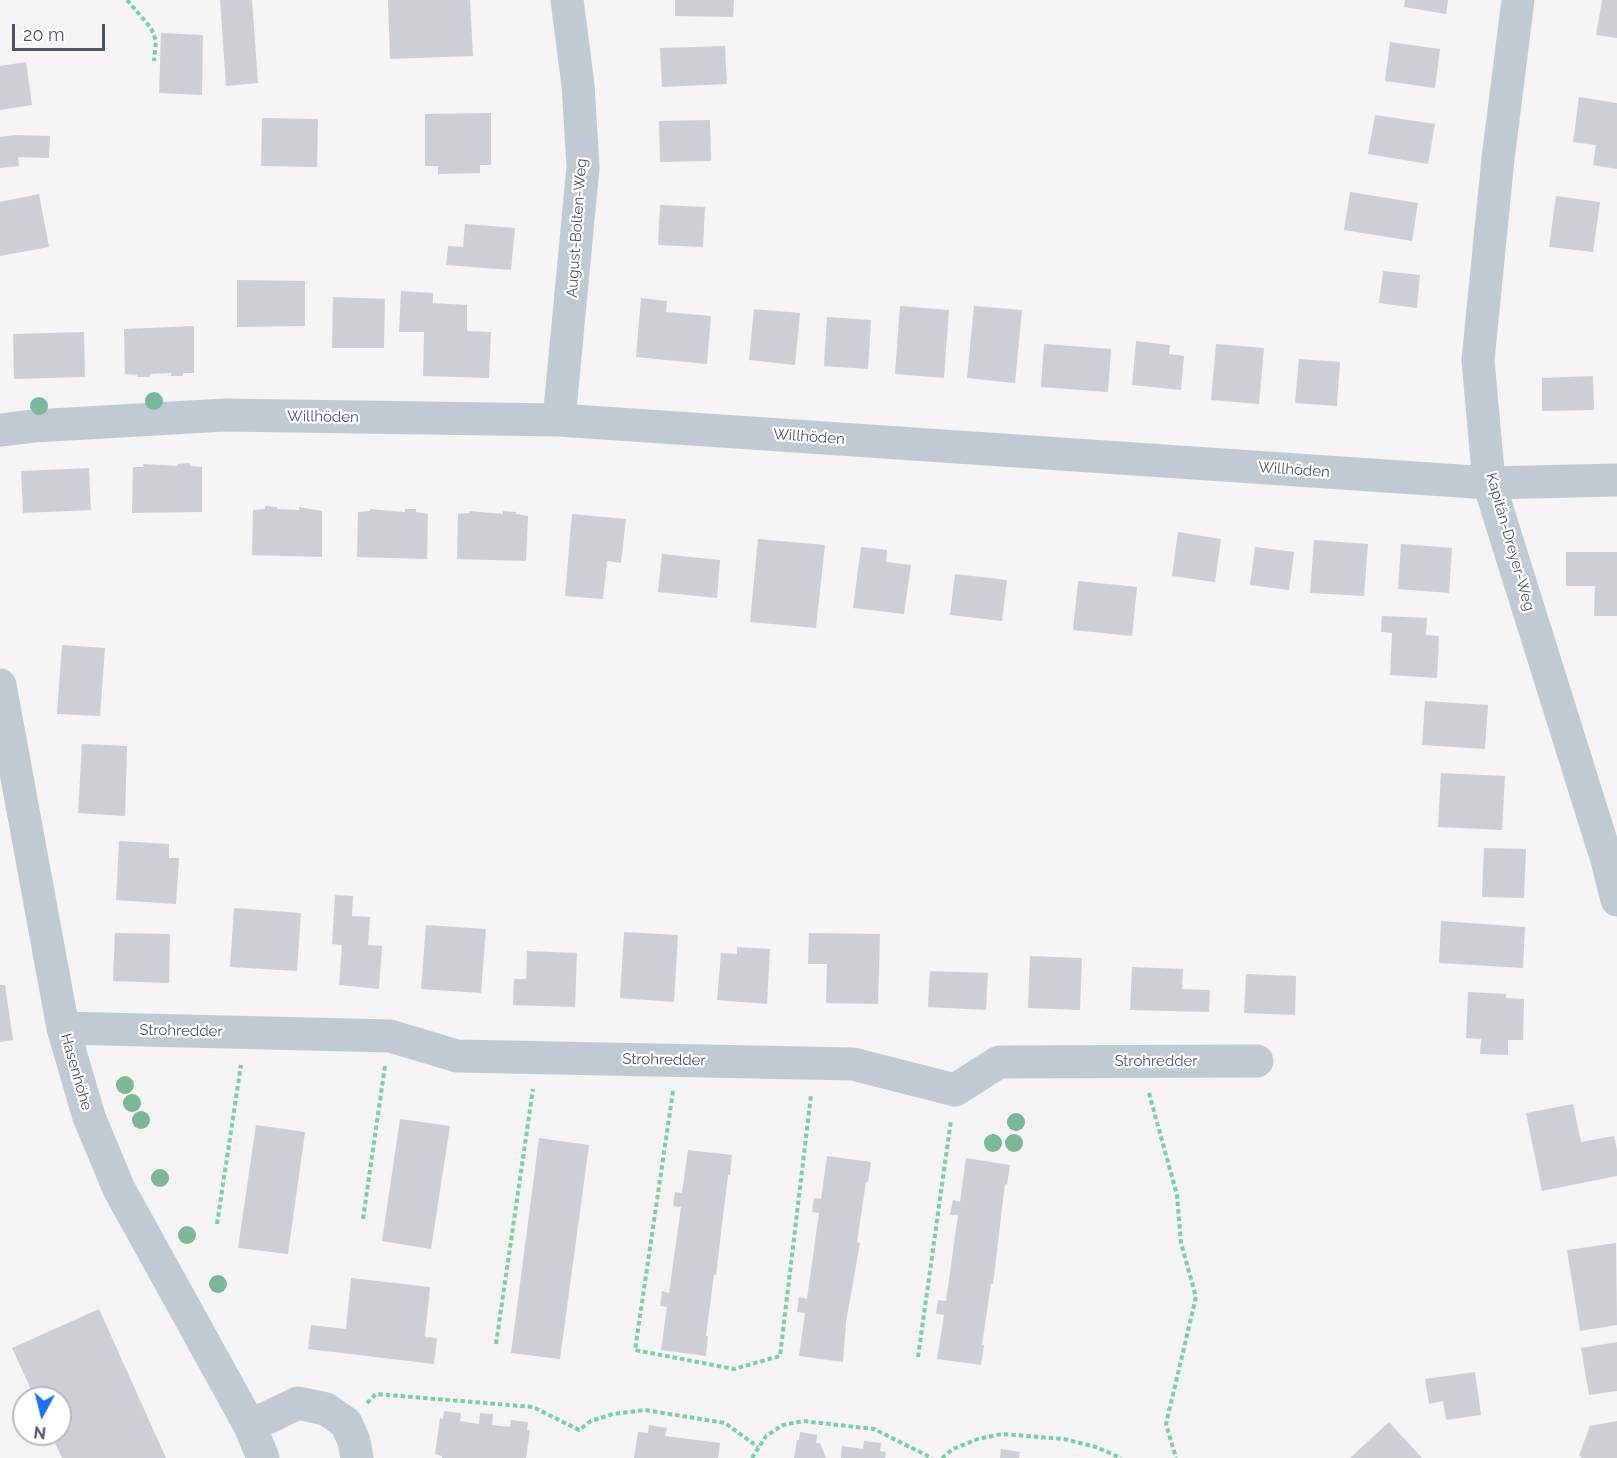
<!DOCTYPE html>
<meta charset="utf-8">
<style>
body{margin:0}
#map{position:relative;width:1617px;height:1458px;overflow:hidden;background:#f5f3f3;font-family:Raleway,sans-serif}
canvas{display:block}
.north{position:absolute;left:12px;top:1386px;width:60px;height:60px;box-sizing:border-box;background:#fff;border:2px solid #b7bbc0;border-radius:50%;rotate:187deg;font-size:16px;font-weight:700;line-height:24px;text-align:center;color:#4a5661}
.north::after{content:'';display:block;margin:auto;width:21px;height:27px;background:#1a73e8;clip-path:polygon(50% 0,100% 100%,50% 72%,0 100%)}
.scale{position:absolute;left:12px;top:24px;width:93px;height:27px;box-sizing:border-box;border:3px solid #4a5661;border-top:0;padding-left:8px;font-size:18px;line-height:21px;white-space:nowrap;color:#4a5661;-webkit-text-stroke:4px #fff;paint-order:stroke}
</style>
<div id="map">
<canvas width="1617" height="1458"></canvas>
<div class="north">N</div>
<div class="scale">20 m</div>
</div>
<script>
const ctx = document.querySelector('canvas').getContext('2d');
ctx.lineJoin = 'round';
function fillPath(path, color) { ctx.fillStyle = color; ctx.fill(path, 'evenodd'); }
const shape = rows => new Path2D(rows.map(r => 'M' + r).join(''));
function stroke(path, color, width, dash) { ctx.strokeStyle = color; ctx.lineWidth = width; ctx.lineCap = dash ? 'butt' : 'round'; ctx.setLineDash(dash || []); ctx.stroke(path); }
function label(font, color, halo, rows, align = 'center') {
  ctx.font = font + ' Raleway,sans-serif'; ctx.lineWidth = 4.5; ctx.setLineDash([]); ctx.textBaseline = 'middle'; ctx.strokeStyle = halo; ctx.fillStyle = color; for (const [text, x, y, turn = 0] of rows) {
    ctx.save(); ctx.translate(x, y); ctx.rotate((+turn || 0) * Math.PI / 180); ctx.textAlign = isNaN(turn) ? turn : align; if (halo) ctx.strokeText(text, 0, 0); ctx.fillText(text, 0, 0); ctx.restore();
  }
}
fillPath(shape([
 [220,0,252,0,258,83,226,86],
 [388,0,470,0,473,56,390,59],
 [675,0,734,0,733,17,675,16],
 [1405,0,1448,0,1446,14,1404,7],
 [1602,0,1617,0,1617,38,1596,35],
 [161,33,203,35,202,95,159,93],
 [1390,42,1440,49,1435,88,1385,81],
 [725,46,727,84,662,87,660,48],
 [26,62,32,105,0,110,0,66],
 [1579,97,1617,103,1617,169,1593,165,1596,145,1573,142],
 [491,113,491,165,480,165,480,173,438,174,438,166,425,166,425,114],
 [1375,115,1435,124,1428,164,1368,154],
 [262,118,318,119,317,167,261,166],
 [710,120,711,161,660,162,659,121],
 [14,135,50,136,49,158,18,157,19,166,0,168,0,137],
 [1350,192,1418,203,1412,241,1344,230],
 [39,194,49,247,0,256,0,202],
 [1556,196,1600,202,1593,252,1549,247],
 [660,205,705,207,703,247,658,245],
 [465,224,515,228,511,270,446,265,448,246,463,247],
 [1383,271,1420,275,1417,308,1379,303],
 [237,280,305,281,305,326,237,327],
 [401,291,433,293,433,303,467,305,467,331,491,332,489,378,423,376,424,332,399,332],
 [333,297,385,299,384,348,332,348],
 [641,298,667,301,666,312,711,316,707,364,636,357],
 [900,306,949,310,944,378,895,374],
 [974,306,1022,310,1015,383,967,378],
 [754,309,800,313,795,365,749,360],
 [827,317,871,320,868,369,824,366],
 [194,326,194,373,183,373,183,376,171,376,171,373,150,374,150,377,137,377,137,375,125,374,124,329],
 [84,332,85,377,14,379,13,334],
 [1136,341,1170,345,1169,354,1184,356,1181,390,1132,385],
 [1044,344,1111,349,1108,392,1041,387],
 [1216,344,1264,348,1259,404,1211,400],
 [1299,359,1340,362,1337,406,1295,403],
 [1593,376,1594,410,1542,411,1542,378],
 [190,463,190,466,202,467,202,512,132,513,133,467,144,467,143,464,178,466,177,464],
 [89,468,91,510,23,513,21,471],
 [265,506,277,507,277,509,299,510,299,507,322,511,322,557,252,555,253,510,265,509],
 [370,509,405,512,405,509,416,509,416,512,428,514,427,559,357,557,358,512,370,511],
 [469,511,503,514,503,511,516,512,516,514,528,516,526,561,457,559,458,514,469,513],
 [572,514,626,519,621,563,607,561,603,599,565,596],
 [1178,532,1221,539,1215,582,1172,576],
 [758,539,825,545,816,628,750,622],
 [1314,540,1368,544,1364,596,1310,593],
 [1401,544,1452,548,1449,593,1398,589],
 [861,547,887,550,886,562,911,565,904,614,853,608],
 [1255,547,1294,552,1289,590,1250,585],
 [1566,552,1617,552,1617,616,1594,616,1595,586,1566,586],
 [662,554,720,560,717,598,658,592],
 [955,574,1007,580,1002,621,950,615],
 [1078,581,1137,587,1132,636,1073,630],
 [1382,616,1427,618,1426,635,1439,636,1437,678,1390,675,1392,633,1381,632],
 [62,645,105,648,100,716,57,714],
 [1425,701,1488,705,1485,749,1422,745],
 [82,744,127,746,125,816,78,813],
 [1441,773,1505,776,1502,830,1438,827],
 [119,841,169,844,169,858,179,858,176,904,116,900],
 [1484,848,1526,849,1524,898,1482,897],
 [335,895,353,896,352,916,370,917,368,945,382,946,379,989,339,985,342,945,332,944],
 [234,908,301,913,297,971,230,967],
 [1441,921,1525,927,1523,968,1439,963],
 [426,925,486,929,481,993,421,989],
 [624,932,678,935,674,1002,620,998],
 [115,933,170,934,169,983,113,981],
 [809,933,880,934,878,1004,826,1003,827,964,808,964],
 [737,947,770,949,767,1004,717,1000,721,953,737,954],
 [527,951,577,953,575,1007,513,1005,514,979,526,979],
 [1030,956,1082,958,1080,1010,1028,1008],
 [1132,967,1183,969,1182,989,1210,990,1209,1012,1130,1010],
 [930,971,988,973,986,1010,928,1007],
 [1246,974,1296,976,1295,1015,1244,1013],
 [0,985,5,985,13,1040,0,1042],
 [1468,992,1506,994,1506,998,1524,999,1523,1040,1508,1040,1508,1055,1480,1054,1481,1039,1466,1038],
 [1573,1104,1581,1142,1614,1136,1617,1150,1617,1176,1542,1191,1526,1113],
 [400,1119,450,1126,431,1249,382,1241],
 [256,1125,305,1132,288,1254,238,1248],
 [539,1138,589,1145,560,1359,511,1353],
 [688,1150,732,1155,730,1175,728,1175,716,1275,714,1275,706,1336,708,1336,706,1356,661,1350,667,1307,660,1306,662,1291,669,1293,681,1207,673,1206,675,1192,682,1193],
 [827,1156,871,1162,868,1182,866,1182,857,1242,860,1243,846,1322,843,1362,799,1356,805,1313,797,1312,799,1297,807,1299,819,1213,812,1212,814,1198,821,1199],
 [966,1158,1010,1165,1007,1185,1005,1184,993,1284,991,1284,982,1345,984,1345,981,1365,937,1359,944,1315,936,1314,938,1300,946,1301,958,1215,950,1215,953,1200,960,1202],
 [1616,1243,1617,1325,1580,1331,1567,1250],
 [351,1278,430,1287,425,1337,437,1338,434,1364,308,1349,311,1325,346,1329],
 [99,1309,166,1458,62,1458,51,1434,60,1434,60,1398,35,1398,12,1348],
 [1617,1342,1617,1391,1589,1395,1581,1348],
 [1475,1372,1481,1415,1446,1420,1443,1401,1429,1404,1425,1379],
 [444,1411,461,1413,460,1421,479,1424,480,1413,493,1414,492,1425,510,1427,511,1420,528,1422,527,1430,530,1430,526,1458,442,1458,442,1456,435,1454,440,1418,443,1419],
 [1617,1421,1617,1458,1582,1458,1579,1455,1590,1426],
 [1389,1422,1422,1458,1350,1458],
 [649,1425,667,1428,665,1436,720,1443,718,1458,634,1458,638,1432,648,1433],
 [800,1432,817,1435,816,1443,820,1443,826,1458,794,1458,797,1440,799,1440],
 [864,1441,881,1443,880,1451,886,1452,885,1458,841,1458,842,1446,863,1449],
 [1001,1449,1020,1452,1019,1458,1000,1458]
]), '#cdcfd5');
stroke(shape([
 [127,0,151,28,156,41,154,61],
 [673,1091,635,1350,734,1369,780,1356,811,1095],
 [1149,1093,1177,1195,1181,1243,1196,1297,1166,1424,1176,1458],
 [363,1219,385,1066],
 [217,1224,241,1065],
 [496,1344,533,1089],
 [918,1357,951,1120],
 [367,1403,376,1394,533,1407,579,1430,591,1421,613,1414,645,1410,725,1423,758,1447],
 [752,1458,766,1436,783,1425,803,1421,874,1429,932,1458],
 [942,1458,953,1449,978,1439,1002,1434,1064,1439,1096,1447,1121,1458]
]), '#7ad0a6', 4, [4.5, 3]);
stroke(shape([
 [1518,0,1498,159,1478,360,1489,483,1607,860,1617,900],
 [559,420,583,167,578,85,567,0],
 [0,430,34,426,225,415,559,420,1489,483,1617,480],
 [0,685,63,1028,89,1117,119,1189,250,1426,263,1458],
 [63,1028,390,1036,457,1056,853,1064,955,1090,999,1062,1257,1061],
 [250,1426,298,1403,326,1409,346,1423,354,1441,357,1458]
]), '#c1cad2', 33);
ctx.fillStyle = '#7bb799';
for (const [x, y] of [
 [154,401],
 [39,406],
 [125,1085],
 [132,1103],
 [141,1120],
 [1016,1122],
 [993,1143],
 [1014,1143],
 [160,1178],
 [187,1235],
 [218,1284]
]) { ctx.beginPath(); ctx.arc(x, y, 9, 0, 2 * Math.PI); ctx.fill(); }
label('15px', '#4a5661', '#fff', [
 ["August-Bolten-Weg",577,228,-86],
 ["Willhöden",323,417,1],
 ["Willhöden",809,437,4],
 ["Willhöden",1294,470,4],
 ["Kapitän-Dreyer-Weg",1510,542,74],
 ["Strohredder",181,1031,1],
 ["Strohredder",664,1060,1],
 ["Strohredder",1156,1061],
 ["Hasenhöhe",76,1072,74]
]);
</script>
